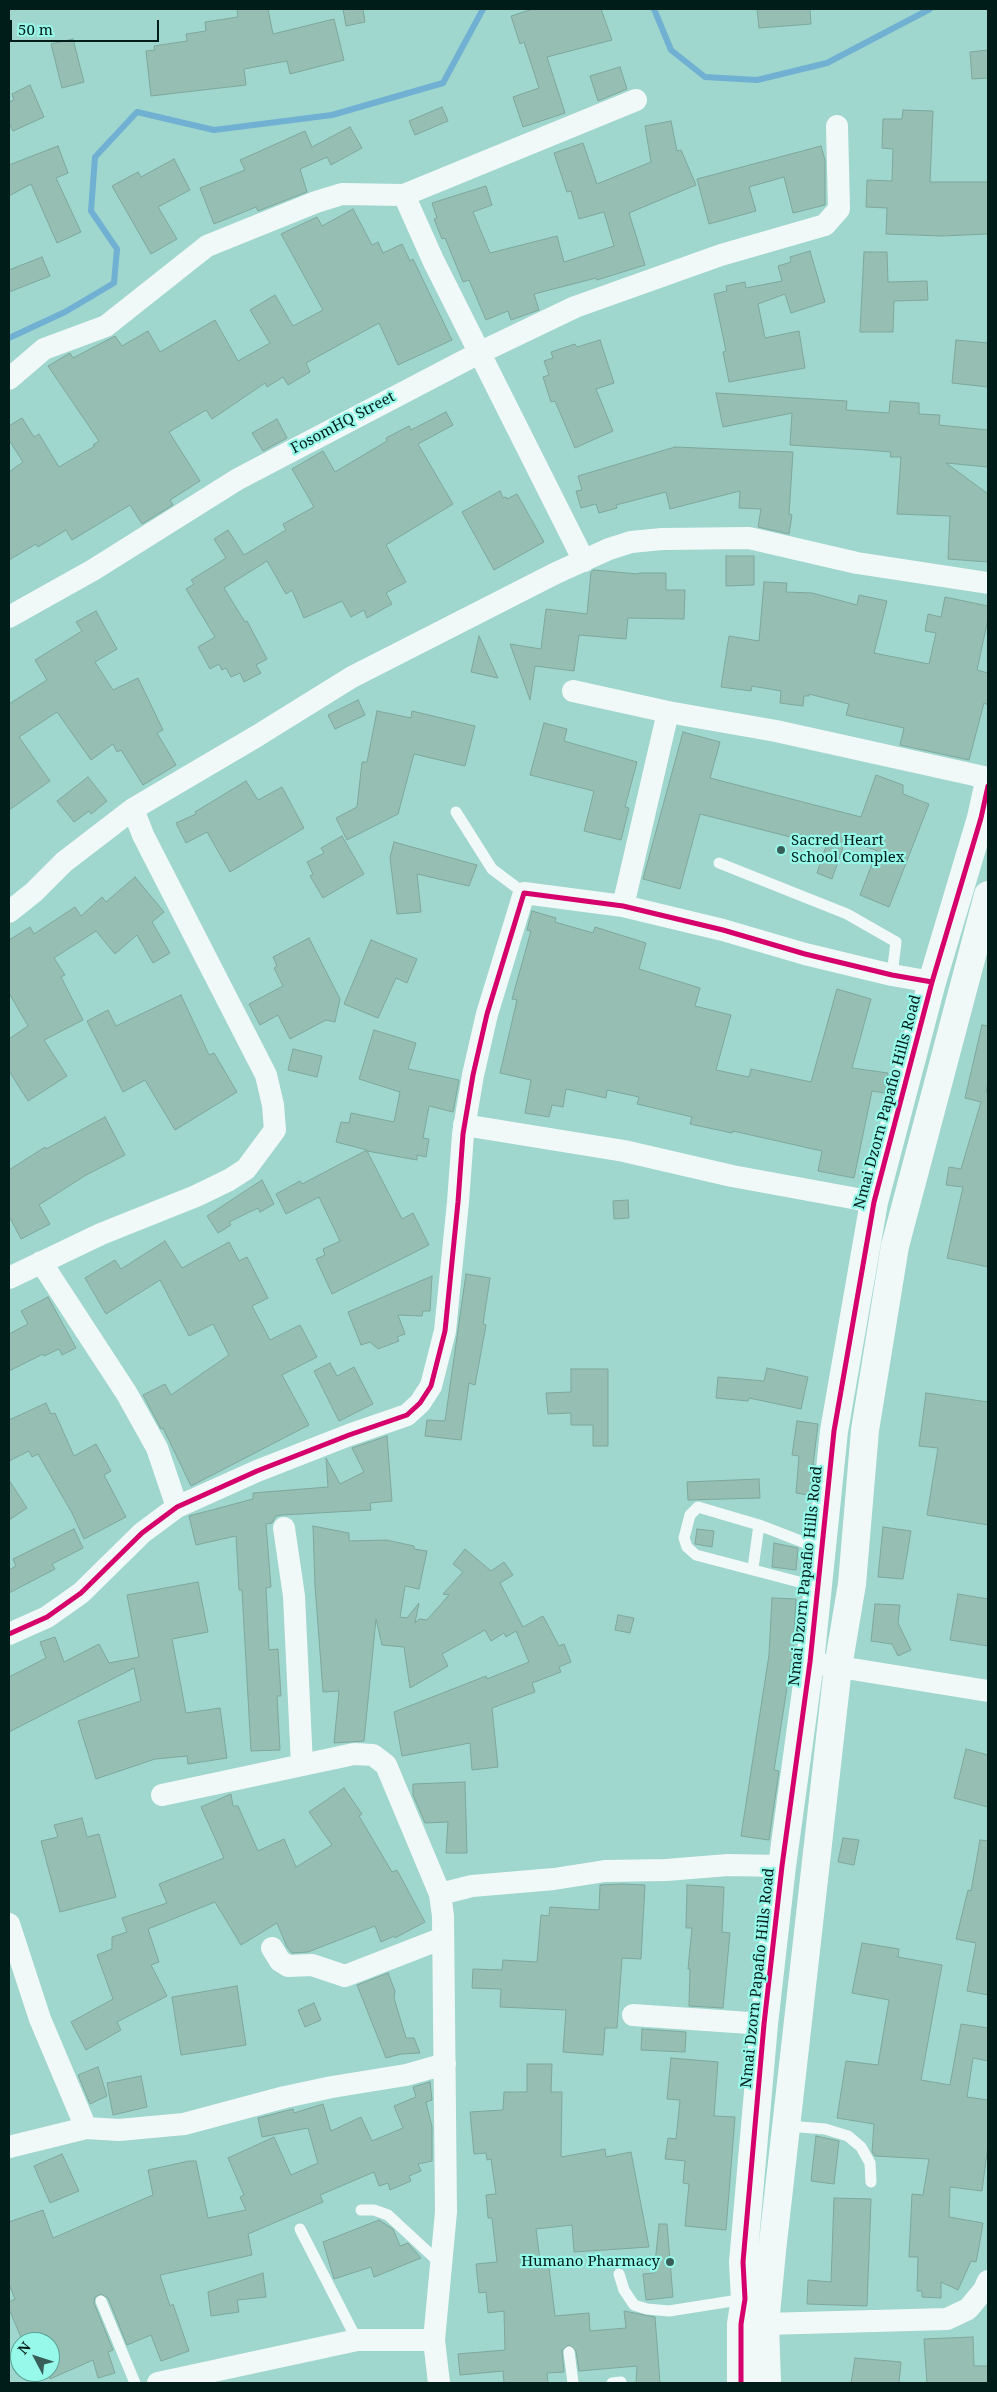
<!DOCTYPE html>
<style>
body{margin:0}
#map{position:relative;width:997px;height:2392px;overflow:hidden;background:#9fd6ce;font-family:"Noto Serif",serif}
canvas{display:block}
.frame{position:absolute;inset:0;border:10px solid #001d19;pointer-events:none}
.north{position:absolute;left:10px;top:2332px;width:50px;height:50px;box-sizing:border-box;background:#97f9ea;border:1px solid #5ba196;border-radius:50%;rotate:310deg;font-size:14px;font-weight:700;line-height:20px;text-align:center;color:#001d19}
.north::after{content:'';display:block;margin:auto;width:18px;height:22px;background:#385e58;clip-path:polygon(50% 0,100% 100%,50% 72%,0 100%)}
.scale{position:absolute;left:10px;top:20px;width:149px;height:22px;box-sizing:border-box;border:2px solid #001d19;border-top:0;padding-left:6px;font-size:15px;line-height:18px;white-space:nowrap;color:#001d19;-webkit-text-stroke:4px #97f9ea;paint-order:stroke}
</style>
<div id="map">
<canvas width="997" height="2392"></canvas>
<div class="frame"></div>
<div class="north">N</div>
<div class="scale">50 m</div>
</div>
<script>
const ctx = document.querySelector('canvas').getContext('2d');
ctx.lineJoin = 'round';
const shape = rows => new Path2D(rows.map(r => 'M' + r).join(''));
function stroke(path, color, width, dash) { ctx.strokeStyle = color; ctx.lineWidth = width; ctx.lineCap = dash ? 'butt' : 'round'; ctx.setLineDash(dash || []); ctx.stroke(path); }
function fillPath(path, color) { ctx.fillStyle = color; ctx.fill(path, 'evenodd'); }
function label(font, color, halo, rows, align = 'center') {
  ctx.font = font + ' "Noto Serif",serif'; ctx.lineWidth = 4.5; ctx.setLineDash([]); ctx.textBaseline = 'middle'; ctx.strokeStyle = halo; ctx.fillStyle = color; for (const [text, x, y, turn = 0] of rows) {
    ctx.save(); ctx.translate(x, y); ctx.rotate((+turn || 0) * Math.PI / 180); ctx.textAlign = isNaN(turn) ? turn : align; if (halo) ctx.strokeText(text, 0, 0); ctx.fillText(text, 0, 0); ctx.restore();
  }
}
stroke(shape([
 [654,9,671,50,705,77,757,80,827,63,930,9],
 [9,338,65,312,114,283,117,249,91,211,95,157,137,112,214,130,332,115,443,83,483,9]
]), '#70b0d2', 6);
const building = shape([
 [237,9,268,9,273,34,334,19,344,60,290,74,287,61,244,69,246,85,151,96,146,51,155,50,154,46,187,41,186,34,206,31,205,22,238,17,237,9],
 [343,9,363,9,365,22,346,26,343,9],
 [533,9,601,9,612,40,547,57,565,113,523,127,513,97,539,88,524,42,520,44,511,16,533,9],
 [757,9,810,9,811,24,759,28,757,9],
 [73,39,84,82,62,88,51,44,73,39],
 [988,50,988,78,972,79,970,52,988,50],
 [620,67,627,89,598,101,590,76,620,67],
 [30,85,44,117,13,131,9,123,9,102,14,100,12,94,30,85],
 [442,107,448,121,415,135,409,121,442,107],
 [903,110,933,111,930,182,988,182,988,234,942,236,886,234,887,208,866,207,867,180,892,181,893,149,882,148,883,119,902,119,903,110],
 [671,121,677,151,681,150,696,185,629,213,645,265,597,280,596,278,534,294,539,310,511,320,508,311,486,320,469,280,463,282,445,238,442,239,434,219,437,218,432,203,486,186,492,205,473,212,490,253,557,236,564,262,614,246,604,212,579,219,571,191,567,192,554,153,583,143,597,184,651,162,645,126,671,121],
 [350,127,362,148,331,165,327,157,300,169,307,192,258,211,256,207,214,224,200,188,245,170,240,160,305,131,312,147,350,127],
 [58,146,68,173,56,178,81,232,57,243,31,184,9,196,9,165,58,146],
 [821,146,825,160,825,205,793,213,784,177,749,187,756,211,709,224,697,179,821,146],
 [174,159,190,190,158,207,177,239,151,254,112,186,138,172,141,177,174,159],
 [353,209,372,245,378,242,383,253,402,244,410,261,413,259,452,340,398,365,379,323,306,363,310,372,288,385,283,377,267,387,265,383,212,419,206,410,169,432,200,481,170,500,173,505,142,524,130,505,72,540,66,530,38,547,36,544,9,560,9,472,23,462,9,440,9,426,22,418,34,437,39,434,59,467,95,446,93,445,99,441,48,366,70,353,73,358,115,336,122,346,148,331,160,352,215,320,238,361,270,343,250,310,275,295,293,326,323,310,281,234,317,217,322,226,353,209],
 [810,251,825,302,791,313,785,294,758,304,765,338,799,331,805,368,729,382,723,352,726,351,714,294,727,291,726,286,745,282,746,288,782,281,778,266,791,262,790,257,810,251],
 [864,252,887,252,888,282,927,281,928,300,894,301,893,332,860,332,864,252],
 [42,257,50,276,9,292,9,270,42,257],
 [600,340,614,383,596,389,613,431,575,448,555,401,551,402,543,377,549,375,544,361,553,358,551,352,575,344,577,347,600,340],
 [956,340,988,343,988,387,952,383,956,340],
 [716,393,847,401,846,410,889,413,890,401,919,403,919,414,940,415,939,425,988,430,988,467,946,463,988,494,988,562,948,559,950,516,897,514,901,457,890,457,891,452,867,450,790,445,792,413,723,427,716,393],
 [446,412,453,425,418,444,453,504,386,545,406,582,386,593,392,604,367,618,364,610,351,617,342,601,304,618,292,590,286,594,267,561,224,588,245,622,247,621,267,659,256,665,261,673,244,682,240,673,231,677,226,668,222,670,219,664,210,669,198,647,215,637,186,589,194,584,191,580,226,558,214,539,228,530,244,555,286,530,283,524,314,507,292,469,323,451,335,472,387,441,386,438,409,426,411,430,446,412],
 [277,419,287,438,263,451,252,433,277,419],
 [675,447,793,452,789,514,792,515,789,534,758,527,761,509,739,508,740,491,670,509,666,492,616,505,617,508,599,513,596,504,581,508,576,491,582,490,578,476,675,447],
 [500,491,503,498,506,497,507,499,517,494,544,542,494,570,462,512,500,491],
 [726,556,754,556,754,585,726,586,726,556],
 [594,570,638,574,639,573,666,573,666,590,685,590,684,619,628,618,626,639,579,635,574,671,535,666,530,700,510,644,541,649,546,609,587,614,591,572,594,570],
 [764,582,787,583,786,592,812,593,857,605,859,595,887,601,874,653,929,664,936,633,925,631,928,614,941,617,945,597,988,606,988,619,977,670,988,673,988,705,984,703,969,760,900,745,904,728,846,715,849,704,809,694,809,696,804,696,803,706,780,703,781,691,752,686,751,691,721,687,729,636,759,641,764,582],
 [96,611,117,649,95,662,113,690,138,678,163,730,157,733,176,765,143,785,121,750,117,752,113,744,91,760,57,712,19,737,50,781,9,810,9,704,47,680,35,660,82,631,76,622,96,611],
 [479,636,498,678,471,672,479,636],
 [358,700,365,715,335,729,328,715,358,700],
 [377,711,411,718,412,711,475,726,465,766,414,754,398,814,347,840,336,818,357,807,362,762,367,762,377,711],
 [544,723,567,729,564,741,637,762,625,807,629,808,621,840,584,831,594,791,530,775,544,723],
 [683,732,720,742,710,778,861,817,876,775,903,785,903,794,929,804,889,907,860,895,877,851,846,839,832,879,817,873,826,846,700,814,680,889,643,879,683,732],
 [88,777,107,801,91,814,89,811,74,822,57,801,88,777],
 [246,781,258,800,282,787,304,828,230,872,207,832,186,843,176,823,196,814,195,812,246,781],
 [342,836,364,874,323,898,310,876,313,874,307,862,324,853,321,848,342,836],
 [394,842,477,865,469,886,417,874,421,912,397,914,390,858,394,842],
 [135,877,164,912,152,922,170,953,153,963,137,935,115,954,96,931,54,958,65,975,61,977,83,1020,44,1040,67,1076,28,1101,9,1071,9,1039,28,1026,9,993,9,940,30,927,34,934,75,907,81,916,102,897,106,902,135,877],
 [532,911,556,918,555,922,593,933,595,927,646,943,639,969,700,988,695,1006,731,1015,716,1070,749,1077,751,1069,811,1082,837,989,871,999,852,1068,888,1073,885,1093,872,1091,854,1178,818,1171,822,1151,733,1131,732,1133,690,1124,692,1117,637,1104,639,1097,607,1090,606,1098,566,1089,563,1107,552,1105,549,1117,525,1113,531,1080,500,1073,517,1000,512,999,531,931,527,930,532,911],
 [309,938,340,999,335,1022,326,1020,290,1039,278,1015,260,1025,249,1004,283,986,274,968,277,966,273,957,309,938],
 [371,940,417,959,407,983,396,978,378,1018,344,1004,371,940],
 [181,995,209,1055,214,1053,237,1092,175,1130,145,1080,123,1092,87,1021,108,1010,116,1026,181,995],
 [982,1025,988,1026,988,1082,986,1092,988,1092,988,1267,947,1258,963,1187,946,1185,949,1167,961,1169,981,1102,965,1098,982,1025],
 [374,1030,416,1043,408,1069,459,1080,453,1112,429,1106,423,1138,429,1139,426,1157,417,1155,417,1160,367,1151,402,1219,413,1213,429,1245,332,1294,316,1259,325,1255,323,1249,340,1241,319,1197,286,1214,276,1194,300,1181,302,1184,367,1150,336,1142,341,1122,349,1123,351,1113,394,1122,400,1092,359,1079,374,1030],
 [293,1049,322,1056,317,1077,288,1070,293,1049],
 [105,1117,125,1155,86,1175,39,1205,50,1224,21,1239,9,1216,9,1170,45,1147,46,1149,105,1117],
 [262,1180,274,1204,260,1212,258,1208,229,1222,231,1225,218,1233,207,1216,262,1180],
 [628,1200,629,1218,614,1219,613,1201,628,1200],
 [165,1241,182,1268,229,1242,239,1261,247,1257,268,1298,252,1306,270,1340,300,1325,317,1357,282,1375,309,1425,191,1486,163,1428,161,1429,143,1395,165,1384,171,1395,229,1355,213,1324,189,1336,160,1280,106,1314,85,1278,115,1260,121,1269,165,1241],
 [466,1274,490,1278,483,1324,486,1325,475,1385,469,1383,461,1440,425,1436,427,1420,445,1421,466,1274],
 [432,1276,430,1311,423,1311,422,1316,398,1315,405,1334,397,1337,399,1341,378,1349,370,1342,361,1345,348,1312,432,1276],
 [48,1297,76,1348,62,1355,59,1349,44,1356,43,1354,9,1371,9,1334,28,1324,21,1311,48,1297],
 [330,1363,337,1376,354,1367,373,1404,339,1421,314,1371,330,1363],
 [767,1368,808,1377,801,1409,749,1398,748,1401,716,1398,718,1377,764,1381,767,1368],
 [571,1369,608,1369,608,1446,593,1446,593,1425,571,1425,571,1413,548,1414,546,1393,571,1392,571,1369],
 [926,1393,988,1402,988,1525,927,1515,938,1448,919,1446,926,1393],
 [46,1403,51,1414,55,1413,74,1456,96,1444,111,1471,104,1475,126,1517,84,1539,72,1513,38,1454,32,1457,29,1451,9,1461,9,1420,46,1403],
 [797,1421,818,1424,813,1465,815,1465,813,1481,811,1481,809,1495,796,1493,799,1456,792,1455,797,1421],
 [387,1436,392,1501,370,1503,371,1510,282,1515,276,1516,272,1523,266,1524,271,1587,266,1588,269,1650,278,1649,281,1696,277,1696,280,1750,251,1751,242,1590,239,1590,236,1536,196,1545,189,1516,253,1499,253,1493,328,1487,326,1458,340,1484,364,1472,352,1448,387,1436],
 [759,1479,760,1498,688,1500,687,1482,759,1479],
 [9,1480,27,1508,9,1520,9,1480],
 [313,1526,349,1533,349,1541,386,1540,414,1546,414,1549,427,1551,419,1589,405,1586,400,1617,407,1618,419,1603,415,1623,419,1619,427,1620,449,1595,443,1594,463,1572,453,1564,465,1549,491,1571,504,1562,513,1575,500,1583,523,1627,543,1616,559,1646,564,1644,571,1662,559,1667,561,1672,532,1683,535,1692,492,1708,498,1767,472,1770,470,1743,402,1756,394,1712,486,1676,487,1679,529,1662,516,1631,506,1637,504,1633,491,1641,485,1630,442,1654,448,1666,410,1688,404,1647,382,1645,376,1619,364,1741,334,1743,339,1691,323,1692,315,1585,313,1526],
 [883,1527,911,1531,903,1579,878,1577,883,1527],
 [74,1529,83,1548,52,1564,55,1569,9,1593,9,1570,16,1566,13,1559,74,1529],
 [697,1529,714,1531,712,1547,695,1544,697,1529],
 [774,1543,798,1548,796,1570,772,1567,774,1543],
 [198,1582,208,1632,172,1639,186,1713,220,1708,227,1758,188,1764,187,1756,155,1759,96,1779,78,1721,141,1701,134,1668,9,1732,9,1677,46,1658,40,1642,55,1637,64,1662,99,1644,109,1663,139,1657,127,1595,198,1582],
 [958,1594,988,1599,988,1646,950,1640,958,1594],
 [772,1598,796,1599,793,1650,774,1770,779,1771,769,1840,741,1836,769,1655,772,1598],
 [875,1604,900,1605,898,1623,911,1650,898,1656,892,1644,871,1641,875,1604],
 [618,1615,634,1618,630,1633,615,1630,618,1615],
 [966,1749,988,1755,988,1807,954,1798,966,1749],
 [465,1782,467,1853,446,1853,448,1822,425,1823,413,1795,413,1784,465,1782],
 [344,1788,362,1814,359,1816,392,1872,397,1870,425,1922,395,1938,394,1936,381,1942,375,1926,308,1952,292,1953,287,1947,277,1923,241,1945,215,1902,148,1929,159,1962,151,1965,167,1996,117,2022,121,2030,86,2050,71,2022,113,1999,97,1955,112,1949,112,1937,127,1932,122,1918,167,1903,159,1884,224,1858,201,1807,231,1794,233,1806,238,1806,258,1851,284,1839,296,1867,332,1845,309,1812,344,1788],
 [82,1818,87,1837,99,1834,116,1897,60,1912,41,1841,58,1837,54,1825,82,1818],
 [843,1838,859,1840,854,1865,838,1862,843,1838],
 [980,1840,988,1841,988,1995,967,1991,976,1943,956,1939,968,1890,971,1891,980,1840],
 [622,1884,645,1885,641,1959,622,1958,617,2028,605,2028,603,2055,563,2052,566,2010,500,2007,501,1989,472,1988,473,1969,502,1970,503,1960,537,1962,541,1915,549,1916,550,1907,599,1910,600,1885,622,1884],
 [687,1885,724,1887,722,1932,730,1933,723,2008,689,2006,690,1969,688,1969,692,1928,686,1928,687,1885],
 [862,1943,899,1949,898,1957,942,1965,921,2080,950,2085,961,2024,988,2028,988,2061,973,2058,967,2097,988,2100,988,2145,982,2191,950,2187,949,2217,983,2223,979,2247,976,2262,971,2261,958,2290,941,2282,941,2298,922,2297,922,2291,917,2291,918,2257,909,2257,912,2194,923,2195,929,2159,875,2156,872,2152,874,2124,837,2118,846,2061,878,2065,889,2000,852,1993,862,1943],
 [388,1973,395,1991,394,1998,406,2038,414,2038,420,2053,401,2054,386,2058,357,1985,388,1973],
 [237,1986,246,2045,181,2055,172,1997,237,1986],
 [314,2003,321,2020,305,2027,298,2010,314,2003],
 [642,2029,686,2032,685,2052,641,2050,642,2029],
 [671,2058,718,2062,714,2116,735,2117,726,2230,685,2226,689,2184,683,2183,685,2161,665,2159,668,2138,676,2139,680,2100,667,2099,671,2058],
 [527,2064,552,2064,551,2092,562,2092,561,2157,605,2149,606,2157,631,2152,649,2247,574,2252,572,2225,536,2229,541,2268,549,2267,555,2316,589,2313,590,2331,626,2328,624,2311,655,2317,660,2383,636,2383,637,2366,579,2371,576,2351,569,2345,562,2350,564,2372,547,2373,548,2383,504,2383,503,2371,460,2375,458,2354,505,2350,504,2311,488,2313,486,2292,479,2293,476,2264,497,2262,492,2218,488,2218,486,2195,496,2194,491,2159,487,2160,486,2153,474,2154,470,2112,503,2110,504,2092,527,2092,527,2064],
 [98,2067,107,2096,90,2104,78,2075,98,2067],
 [141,2076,147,2107,113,2115,107,2083,141,2076],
 [430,2082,432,2100,426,2102,432,2127,432,2161,418,2164,421,2171,409,2176,411,2181,390,2190,388,2183,379,2186,374,2172,320,2195,323,2202,248,2234,252,2255,160,2275,170,2306,173,2304,189,2351,161,2361,151,2335,127,2345,108,2298,101,2294,95,2297,94,2303,113,2350,108,2352,115,2373,98,2378,93,2360,50,2379,50,2342,23,2342,9,2309,9,2302,15,2299,9,2284,9,2222,43,2210,53,2238,153,2195,148,2170,189,2161,196,2161,208,2218,246,2210,240,2197,244,2195,228,2158,274,2137,291,2175,318,2163,308,2128,262,2137,258,2118,293,2109,294,2113,323,2104,331,2131,361,2117,372,2141,403,2128,394,2106,416,2097,413,2087,430,2082],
 [816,2136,839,2141,834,2184,811,2181,816,2136],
 [62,2154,79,2191,50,2203,34,2166,62,2154],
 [834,2198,871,2199,867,2306,807,2304,808,2280,831,2282,834,2198],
 [379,2220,393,2229,400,2246,408,2243,421,2258,374,2277,371,2267,334,2279,323,2242,379,2220],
 [659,2224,667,2224,673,2297,646,2300,643,2274,654,2273,659,2224],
 [263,2273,266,2297,237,2300,239,2312,211,2316,208,2292,263,2273],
 [973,2337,974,2366,988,2366,988,2383,927,2383,924,2339,973,2337],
 [855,2358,901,2362,899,2383,851,2383,855,2358]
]);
fillPath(building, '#96beb3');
stroke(building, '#7ea79c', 1);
stroke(shape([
 [456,812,492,869,524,893],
 [719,863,847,914,896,942,892,975],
 [753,1568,759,1525],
 [818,1587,696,1555,687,1547,684,1538,690,1515,698,1507,759,1525,821,1549],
 [788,2126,825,2129,848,2136,861,2147,870,2163,871,2182],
 [361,2210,374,2210,388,2215,441,2264],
 [300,2229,357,2340],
 [619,2274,624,2290,634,2305,647,2309,669,2311,745,2299],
 [101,2301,135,2383],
 [569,2352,573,2383],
 [612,2383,621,2382]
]), '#f1f9f8', 11);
stroke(shape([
 [404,195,433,260,584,561],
 [9,379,44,349,106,326,207,246,316,202,342,194,404,195,636,100],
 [9,617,93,570,238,479,479,353,575,307,721,255,825,225,839,209,837,126],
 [573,691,668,712,776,731,988,778],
 [623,906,668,712],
 [9,912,34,892,64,862,133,809,257,736,352,677,556,573,609,549,631,542,662,539,749,538,857,563,988,583],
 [464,1125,624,1151,732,1176,874,1202],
 [41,1262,127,1394,157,1448,177,1507],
 [9,1278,101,1234,196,1196,229,1180,246,1169,275,1130,273,1105,266,1075,143,835,133,809],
 [284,1528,294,1596,302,1765],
 [9,1634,47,1617,81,1593,142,1533,177,1507,257,1471,349,1435,407,1415,420,1403,431,1386,445,1331,458,1202,463,1134,473,1075,487,1014,524,893,623,906,723,930,805,954,892,975,932,982],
 [821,1664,988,1691],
 [162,1795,354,1754,373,1755,386,1765,440,1894,443,1916,446,2212,434,2340,439,2383],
 [440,1894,472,1886,554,1879,605,1871,666,1870,728,1865,782,1866],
 [9,1924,40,2019,86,2128],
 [272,1948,280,1961,288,1966,312,1965,345,1976,443,1938],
 [633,2015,764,2024],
 [9,2147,86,2128,119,2130,184,2124,285,2097,332,2087,406,2075,445,2064],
 [765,2324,947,2319,968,2309,984,2290,988,2281],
 [158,2383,357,2340,434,2340]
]), '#f1f9f8', 22);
stroke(shape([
 [741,2383,741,2324,745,2299,743,2262,764,2024,782,1866,810,1662,834,1431,874,1202,932,982,981,818,988,786],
 [767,2383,765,2324,772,2251,838,1667,852,1584,865,1430,895,1246,988,895]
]), '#f1f9f8', 28);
stroke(shape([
 [9,1634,47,1617,81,1593,142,1533,177,1507,257,1471,349,1435,407,1415,420,1403,431,1386,445,1331,458,1202,463,1134,473,1075,487,1014,524,893,623,906,723,930,805,954,892,975,932,982],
 [741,2383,741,2324,745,2299,743,2262,764,2024,782,1866,810,1662,834,1431,874,1202,932,982,981,818,988,786]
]), '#d6006c', 5);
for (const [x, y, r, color] of [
 [781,850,5,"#385e58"],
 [670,2262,5,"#385e58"]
]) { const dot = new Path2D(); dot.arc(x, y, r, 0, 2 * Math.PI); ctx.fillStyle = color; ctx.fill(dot); stroke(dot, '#97f9ea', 2); }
label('15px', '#001d19', '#97f9ea', [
 ["FosomHQ Street",343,423,-28],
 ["Nmai Dzorn Papafio Hills Road",888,1102,-75],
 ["Nmai Dzorn Papafio Hills Road",806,1576,-84],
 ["Nmai Dzorn Papafio Hills Road",758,1978,-84]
]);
label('15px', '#001d19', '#97f9ea', [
 ["Sacred Heart",791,841],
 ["School Complex",791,858],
 ["Humano Pharmacy",660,2262,"right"]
], 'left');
</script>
